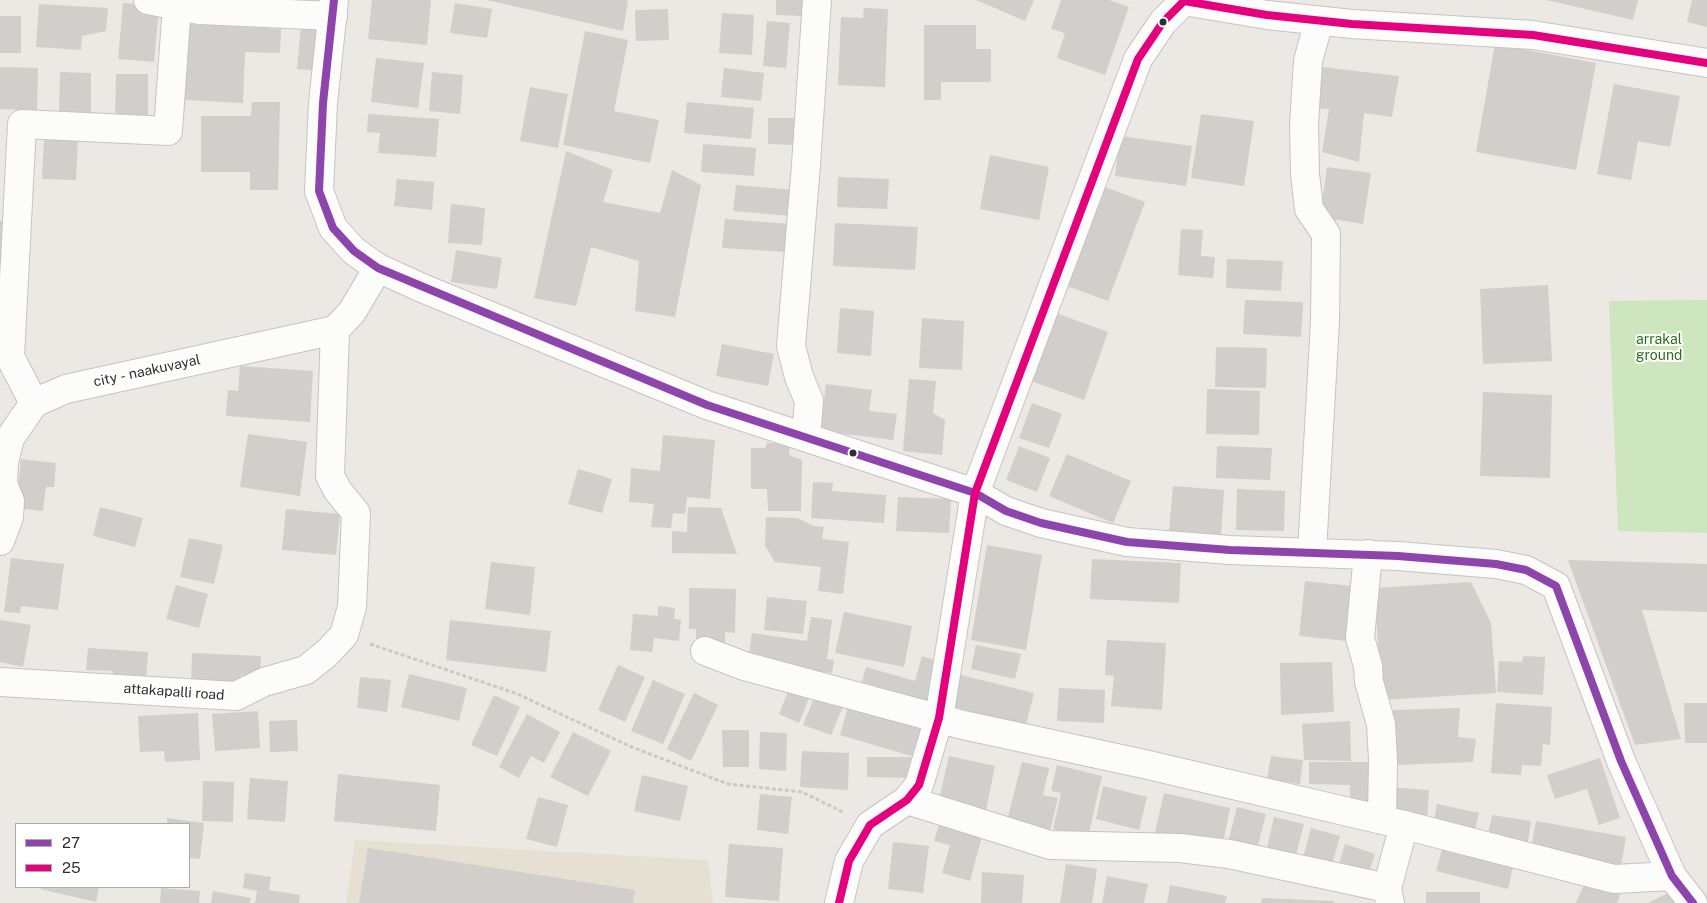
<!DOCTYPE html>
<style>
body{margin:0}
#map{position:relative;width:1707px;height:903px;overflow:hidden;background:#ece8e4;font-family:"Public Sans",sans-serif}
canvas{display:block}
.legend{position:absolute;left:15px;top:823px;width:175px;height:65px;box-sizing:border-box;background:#fff;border:1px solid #ababab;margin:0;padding:6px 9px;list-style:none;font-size:15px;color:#2e2e2e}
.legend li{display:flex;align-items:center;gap:10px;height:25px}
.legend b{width:25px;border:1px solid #ababab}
</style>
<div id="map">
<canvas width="1707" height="903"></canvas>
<ul class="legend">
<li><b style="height:6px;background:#8e44ad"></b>27</li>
<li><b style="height:6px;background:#e5007d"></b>25</li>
</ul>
</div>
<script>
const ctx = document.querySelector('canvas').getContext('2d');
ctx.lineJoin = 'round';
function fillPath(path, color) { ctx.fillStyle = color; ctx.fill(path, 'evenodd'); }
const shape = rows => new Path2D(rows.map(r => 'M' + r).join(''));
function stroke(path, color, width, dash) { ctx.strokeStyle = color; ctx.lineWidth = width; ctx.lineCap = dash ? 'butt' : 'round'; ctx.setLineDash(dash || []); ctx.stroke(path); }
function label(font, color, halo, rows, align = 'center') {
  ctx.font = font + ' "Public Sans",sans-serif'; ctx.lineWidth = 4; ctx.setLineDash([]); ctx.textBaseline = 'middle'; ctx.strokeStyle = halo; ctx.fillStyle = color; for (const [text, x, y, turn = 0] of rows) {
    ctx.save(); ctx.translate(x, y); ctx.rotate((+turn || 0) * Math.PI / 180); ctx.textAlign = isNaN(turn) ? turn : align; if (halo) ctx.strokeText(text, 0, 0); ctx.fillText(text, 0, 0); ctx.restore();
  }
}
fillPath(shape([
 [355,840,708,860,713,903,346,903]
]), '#e6e0d3');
fillPath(shape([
 [1707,300,1707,533,1618,531,1609,301]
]), '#cee6be');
fillPath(shape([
 [372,0,431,0,427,45,368,39],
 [487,0,626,0,628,1,623,31],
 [776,0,803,0,802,16,776,15],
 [976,0,1034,0,1025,21],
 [1061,0,1109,0,1129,7,1105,75,1057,58,1065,33,1051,29],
 [1546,0,1638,0,1633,20],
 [1692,0,1707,0,1707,27,1687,22],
 [123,3,159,6,154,62,118,59],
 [455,3,492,9,487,38,450,33],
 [39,4,108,8,106,31,82,36,81,50,36,47],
 [864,8,888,9,885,87,838,85,841,17,863,18],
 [668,9,669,40,636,41,635,10],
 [722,13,754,15,752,55,719,53],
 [0,16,21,16,21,53,0,53],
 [767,21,790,23,786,68,763,66],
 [189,24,281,29,280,53,245,52,243,103,185,100],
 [924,25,976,25,976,49,991,49,991,82,941,82,941,100,924,100],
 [301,26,324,28,321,71,297,69],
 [585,31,628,40,614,111,659,120,650,163,563,145],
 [1495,44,1596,63,1576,170,1476,152],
 [376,58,424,63,418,108,371,102],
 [0,67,38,68,37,110,0,109],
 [1322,67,1399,76,1392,117,1364,113,1359,162,1322,152,1329,109,1313,108],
 [724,68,764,73,761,101,721,97],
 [60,72,91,73,91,116,59,116],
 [432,72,463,75,460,114,429,111],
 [116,74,148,74,148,121,115,121],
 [1614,84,1680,96,1670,147,1638,141,1631,180,1597,174],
 [530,87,568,94,558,148,520,141],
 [252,102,280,102,278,190,250,190,250,172,201,172,201,116,251,116],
 [687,102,754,108,751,139,684,133],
 [368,114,439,119,436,157,378,153,380,133,367,132],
 [1201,114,1254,121,1244,186,1191,178],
 [768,118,795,118,794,145,768,144],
 [1120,136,1192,146,1186,186,1115,176],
 [44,137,78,138,76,180,42,179],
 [703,144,756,148,754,176,701,172],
 [566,151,613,170,603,202,660,213,672,170,701,185,675,317,635,311,639,261,591,247,576,306,534,298],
 [990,155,1049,167,1039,220,980,209],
 [1327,167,1371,173,1363,224,1320,217],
 [838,177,889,179,887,209,837,207],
 [397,179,434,182,432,210,394,206],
 [736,185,794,190,792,216,733,211],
 [1102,186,1145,202,1108,301,1064,285],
 [451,204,485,208,482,245,448,243],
 [725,219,790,224,788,252,722,248],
 [0,221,5,221,3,261,0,260],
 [835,223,918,227,915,270,833,266],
 [1181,229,1203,230,1201,256,1215,257,1213,278,1178,275],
 [456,250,502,258,497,289,451,282],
 [1227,259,1283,261,1281,291,1226,288],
 [1548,285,1552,361,1483,364,1480,289],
 [1245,300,1303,302,1301,337,1243,334],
 [840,308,874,311,871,356,837,353],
 [1056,313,1108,332,1084,400,1031,381],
 [922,318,964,321,962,370,919,368],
 [722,344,774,354,768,386,716,376],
 [1216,347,1267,348,1266,388,1215,387],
 [240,366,313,371,310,422,226,416,228,390,238,391],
 [909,379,936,381,933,413,945,420,942,455,903,451],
 [826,384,872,390,869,411,897,414,893,440,820,431],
 [1207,389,1260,391,1259,435,1206,434],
 [1483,392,1552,395,1550,478,1480,476],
 [1032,403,1062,414,1049,448,1019,438],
 [248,434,307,442,300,496,240,487],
 [663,435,715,440,710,499,687,497,685,514,673,513,671,528,651,527,654,504,629,502,631,468,660,471],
 [767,443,790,444,789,455,802,460,801,511,768,511,767,489,751,489,751,448,765,448],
 [1019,446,1050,458,1037,492,1006,480],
 [1217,446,1272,448,1270,480,1216,478],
 [1067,454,1131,481,1113,523,1049,496],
 [21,459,56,463,54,487,46,487,43,511,16,508],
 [578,469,612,479,602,513,568,504],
 [813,482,833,483,832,491,886,495,884,523,811,518],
 [1173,486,1224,490,1221,536,1169,531],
 [1237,489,1285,491,1284,531,1236,530],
 [898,497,951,499,949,533,896,531],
 [100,507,143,518,135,547,93,536],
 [688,507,721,508,737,554,672,553,672,531,687,532],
 [286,509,340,514,336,555,282,550],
 [766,517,797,518,814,526,824,527,822,539,849,542,843,594,818,591,821,567,775,562,765,546],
 [189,538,223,545,214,584,180,577],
 [987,545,1042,555,1026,650,971,640],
 [11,558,64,564,58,610,21,606,20,613,4,612],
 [1092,559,1181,563,1179,603,1090,599],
 [1568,560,1707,564,1707,612,1642,610,1681,739,1635,745],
 [491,562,535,567,530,615,485,609],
 [1305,581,1352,586,1347,641,1299,636],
 [1471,582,1491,623,1496,693,1382,700,1374,588],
 [176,585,208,594,199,628,166,619],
 [689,588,736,589,735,633,725,632,725,643,696,642,696,629,689,629],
 [767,597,807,601,803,634,764,630],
 [658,606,675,608,674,619,681,620,679,641,654,638,652,652,630,650,633,614,658,616],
 [844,612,912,626,904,667,835,653],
 [811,617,832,620,827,659,834,660,832,673,748,662,752,633,807,641],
 [0,620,31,625,23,667,0,662],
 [450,620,551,631,546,672,446,660],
 [1107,640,1166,643,1162,710,1111,706,1114,676,1105,675],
 [976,645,1021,654,1015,679,971,669],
 [88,648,148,652,146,681,113,679,113,671,86,670],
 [192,653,261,656,260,676,241,675,241,691,191,681],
 [922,656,940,662,928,701,862,682,866,667,915,681],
 [1523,656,1545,657,1543,695,1497,692,1499,661,1522,662],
 [1332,662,1334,712,1281,715,1280,663],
 [618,665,645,677,625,722,598,710],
 [409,674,467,688,459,721,401,707],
 [957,674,1034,693,1026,725,949,706],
 [360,677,391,680,387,712,357,708],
 [653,680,685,694,663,744,631,731],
 [791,684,811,693,799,723,779,714],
 [1059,688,1105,690,1104,723,1057,721],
 [694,693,718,705,691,761,667,749],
 [816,693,844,704,831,735,803,725],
 [494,695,520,707,497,756,471,745],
 [850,700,929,722,918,758,840,735],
 [1496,703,1552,707,1550,745,1543,744,1541,766,1522,765,1521,775,1491,773],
 [1684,703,1707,703,1707,743,1685,743],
 [1460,708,1458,737,1476,739,1473,762,1395,765,1393,710],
 [258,711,260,748,215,751,212,714],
 [198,713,200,760,165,762,164,751,140,752,138,716],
 [527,714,560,732,544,763,531,756,519,778,499,767],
 [297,720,298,751,270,752,269,721],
 [1350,721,1351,761,1304,760,1302,724],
 [722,730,749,730,749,767,723,767],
 [573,732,611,751,588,796,550,777],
 [760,732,787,733,786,771,759,769],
 [802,751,849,753,848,790,800,787],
 [949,756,995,766,985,815,938,804],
 [1271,756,1303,760,1300,784,1267,779],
 [867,757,911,757,911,778,867,777],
 [1600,758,1620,818,1599,825,1587,789,1555,799,1547,775],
 [1022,762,1049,768,1043,795,1058,798,1048,839,1005,828],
 [1309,762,1378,762,1378,803,1350,802,1350,785,1309,784],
 [1057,765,1102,776,1088,837,1053,829,1061,793,1051,791],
 [338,774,440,785,436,831,334,821],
 [642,775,688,786,680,821,634,811],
 [250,778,288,781,285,822,247,819],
 [203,781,234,782,233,822,202,821],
 [1103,786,1147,797,1139,830,1096,819],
 [1387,787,1429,790,1427,821,1412,821,1412,811,1385,809],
 [1164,793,1230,808,1222,848,1155,833],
 [760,794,792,797,788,834,757,830],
 [538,797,568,805,557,847,526,839],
 [1437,804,1479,813,1474,834,1433,826],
 [1237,807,1266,814,1257,849,1228,842],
 [1492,815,1531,821,1527,848,1487,841],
 [1274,817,1304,824,1295,859,1266,852],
 [167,818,204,823,200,859,189,858,189,824,167,824],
 [940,821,983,833,970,881,942,873,950,845,934,841],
 [1536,821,1626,837,1621,865,1531,849],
 [1311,828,1340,836,1332,865,1303,858],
 [893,842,929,846,923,893,888,889],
 [729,844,783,848,779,901,725,897],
 [1345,844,1375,854,1368,876,1338,867],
 [1443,846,1514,863,1508,889,1436,871],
 [368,848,635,890,633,903,359,903],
 [1066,864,1097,869,1092,903,1060,903],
 [982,872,1024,875,1022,903,981,903],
 [245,873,271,877,269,890,300,895,299,903,255,903,257,891,243,888],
 [1107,876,1148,884,1144,903,1102,903],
 [1587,878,1621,893,1617,903,1576,903],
 [1170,885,1227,896,1225,903,1167,903],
 [41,887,99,887,96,902,40,889],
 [161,888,200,891,199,903,160,903],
 [213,891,251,898,250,903,211,903],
 [1672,891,1678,903,1648,903],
 [1426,892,1480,892,1480,903,1426,903],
 [1262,898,1334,901,1334,903,1261,903]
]), '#d1cecb');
const minor = shape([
 [148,0,199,10,333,16],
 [34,403,10,357,22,124,168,131,177,5],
 [806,437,809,401,799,377,791,346,806,165,817,0],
 [0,541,9,517,10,501,3,484,4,462,10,438,34,403,66,389,335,330,352,312,378,268],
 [1312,552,1325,321,1326,234,1309,209,1305,174,1304,124,1308,61,1319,21],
 [1368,554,1360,638,1368,666,1369,682,1381,724,1383,760,1382,820],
 [705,651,744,666,963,725,1144,764,1404,825,1614,879,1672,876],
 [0,682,236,696,264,682,306,670,327,653,344,635,352,607,356,513,338,491,330,476,335,330],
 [907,800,1050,845,1180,848,1229,854,1387,888],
 [1390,903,1387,888,1404,825]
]);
const tertiary = shape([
 [839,903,849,861,870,825,907,800,919,785,939,718,975,493,1006,511,1041,523,1127,542,1230,550,1398,556,1496,564,1526,570,1556,586,1621,761,1672,876,1693,903]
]);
const secondary = shape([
 [334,0,323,103,319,191,333,228,354,251,378,268,422,288,707,405,975,493,1138,59,1163,22,1184,1,1267,15,1352,24,1533,35,1707,63]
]);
stroke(minor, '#c5c4c5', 30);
stroke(tertiary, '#c5c4c5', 30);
stroke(secondary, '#c5c4c5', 30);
stroke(shape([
 [370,644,515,693,634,748,728,784,802,792,845,813]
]), '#c9c9c8', 3, [4, 2.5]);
stroke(minor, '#fcfcfb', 28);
stroke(tertiary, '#fcfcfb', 28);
stroke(secondary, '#fcfcfb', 28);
stroke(shape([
 [334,0,323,103,319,191,333,228,354,251,378,268,707,405,975,493,1006,511,1041,523,1127,542,1230,550,1398,556,1496,564,1526,570,1556,586,1621,761,1672,876,1693,903]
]), '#8e44ad', 8);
stroke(shape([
 [839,903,849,861,870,825,907,800,919,785,939,718,975,493,1138,59,1163,22,1184,1,1267,15,1352,24,1533,35,1707,63]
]), '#e5007d', 8);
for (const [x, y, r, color] of [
 [1163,22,4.5,"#2e2e2e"],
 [853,453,4.5,"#2e2e2e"]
]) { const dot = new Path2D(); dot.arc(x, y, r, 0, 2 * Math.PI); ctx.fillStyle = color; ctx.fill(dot); stroke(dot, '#fff', 2); }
label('14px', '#2c6e1b', '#fff', [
 ["arrakal",1659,340],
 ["ground",1659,356]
]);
label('14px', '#2e2e2e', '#fff', [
 ["city - naakuvayal",147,371,-12],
 ["attakapalli road",174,692,4]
]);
</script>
